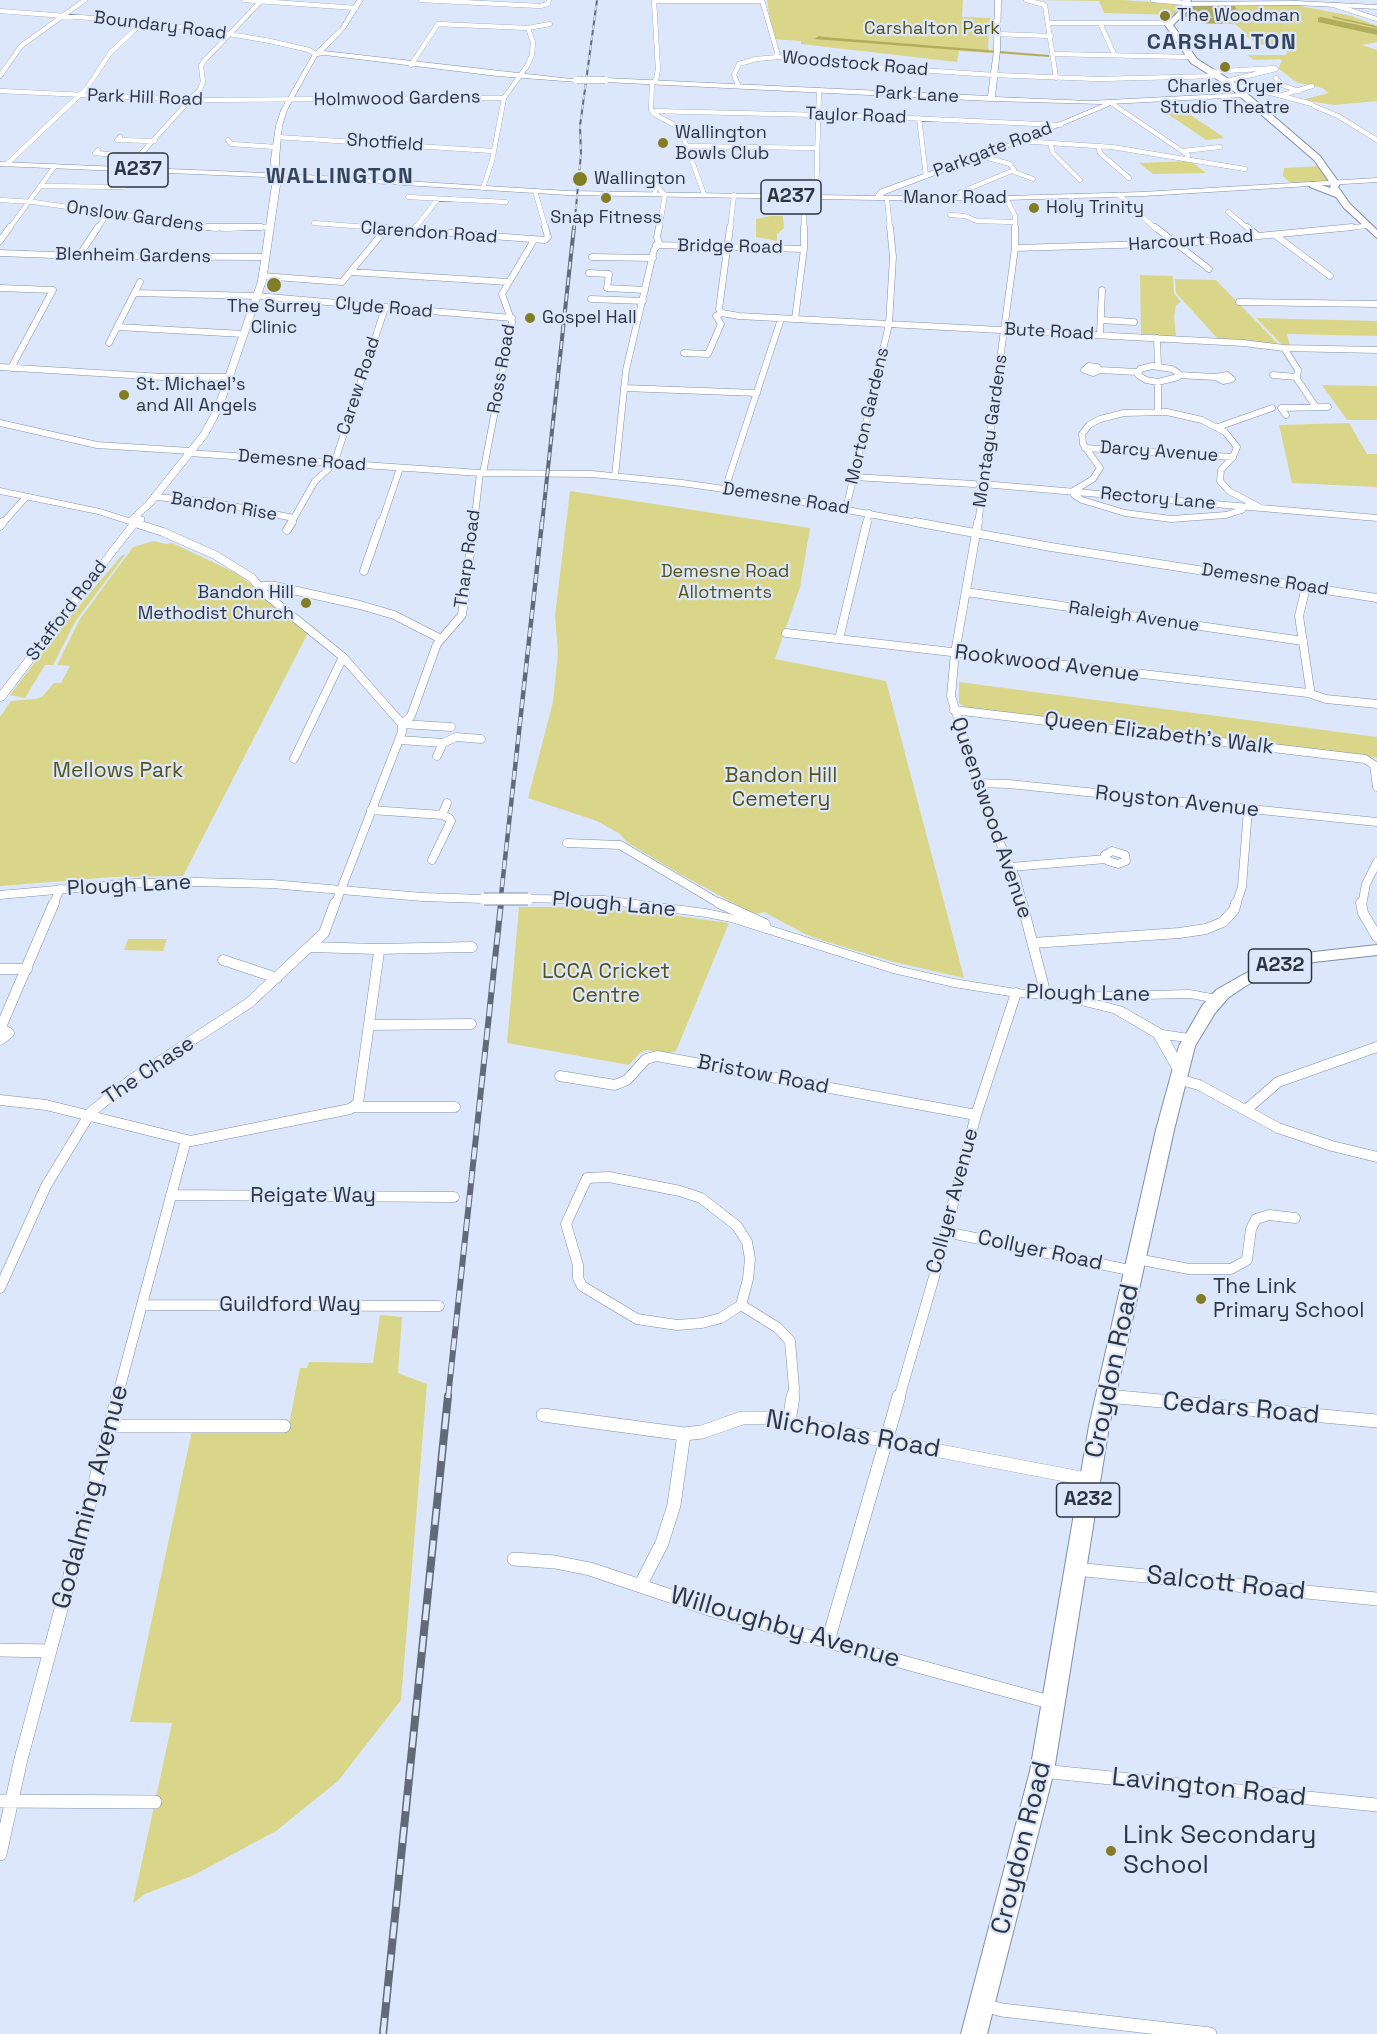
<!DOCTYPE html>
<style>
body{margin:0}
canvas{display:block;background:#dce7fb}
</style>
<canvas width="1377" height="2034"></canvas>
<script>
const ctx = document.querySelector('canvas').getContext('2d');
ctx.lineJoin = 'round';
function fillPath(path, color) { ctx.fillStyle = color; ctx.fill(path, 'evenodd'); }
const shape = rows => new Path2D(rows.map(r => 'M' + r).join(''));
function stroke(path, color, width, dash) { ctx.strokeStyle = color; ctx.lineWidth = width; ctx.lineCap = dash ? 'butt' : 'round'; ctx.setLineDash(dash || []); ctx.stroke(path); }
function label(font, color, halo, rows, align = 'center') {
  ctx.font = font + ' "Space Grotesk",sans-serif'; ctx.lineWidth = 4.5; ctx.setLineDash([]); ctx.textBaseline = 'middle'; ctx.strokeStyle = halo; ctx.fillStyle = color; for (const [text, x, y, turn = 0] of rows) {
    ctx.save(); ctx.translate(x, y); ctx.rotate((+turn || 0) * Math.PI / 180); ctx.textAlign = isNaN(turn) ? turn : align; if (halo) ctx.strokeText(text, 0, 0); ctx.fillText(text, 0, 0); ctx.restore();
  }
}
const green = shape([
 [767,0,963,0,962,17,990,18,988,47,990,53,959,51,957,62,801,44,801,41,773,39],
 [1037,0,1122,0,1183,4,1180,11,1175,15,1104,13,1099,1],
 [1234,5,1295,5,1352,16,1377,26,1377,42,1362,45,1377,50,1377,101,1334,105,1301,100,1329,93,1322,88,1296,82,1278,68,1282,61,1280,59,1254,60,1247,55,1286,55,1287,52,1273,44,1262,45,1245,36,1248,35,1235,24,1204,24,1200,19,1237,18,1241,16],
 [1185,111,1210,128,1225,138,1206,140,1165,112],
 [1191,161,1206,173,1153,174,1139,163],
 [1323,166,1334,181,1295,183,1289,182,1283,176,1284,168],
 [770,216,783,216,784,228,777,234,777,241,756,237,756,219],
 [1140,275,1173,276,1174,293,1181,302,1176,305,1174,317,1176,336,1141,334],
 [1175,279,1216,280,1279,345,1218,339,1176,293],
 [1256,318,1377,321,1377,336,1287,334,1290,346,1282,345],
 [1322,385,1377,386,1377,420,1347,420],
 [1349,423,1367,454,1377,454,1377,487,1292,483,1279,425],
 [570,491,810,528,800,587,775,659,886,681,964,978,894,962,824,941,805,934,764,912,757,914,748,911,680,874,628,843,620,834,597,821,528,798,553,702,558,653,555,616],
 [154,541,166,544,172,543,236,573,310,629,183,876,113,877,0,886,0,717,11,701,35,699,42,697,54,683,61,683,70,666,57,665,80,619,133,547],
 [122,555,125,555,75,622,53,665,45,665,25,698,10,695,67,620],
 [959,682,1377,737,1377,758,968,709,959,703],
 [519,907,586,907,664,914,729,923,676,1051,669,1053,647,1050,640,1053,629,1065,507,1043],
 [128,939,167,939,163,951,124,950],
 [380,1315,402,1317,398,1373,427,1384,401,1700,338,1781,276,1831,192,1876,145,1894,133,1903,172,1723,130,1722,193,1426,289,1425,300,1368,307,1368,309,1362,373,1363]
]);
const water = shape([
 [1190,5,1234,5,1241,16,1237,18,1181,17],
 [819,36,824,37,1049,55,1049,57,814,39]
]);
const stream = shape([
 [1333,17,1377,27]
]);
const river = shape([
 [1321,17,1377,29,1377,35,1318,22,1318,18,1321,17],
 [1207,18,1221,18,1226,21,1221,24,1204,23,1204,19,1207,18]
]);
const streetFar4 = shape([
 [244,0,356,8],
 [421,0,540,6,548,4,549,0],
 [654,0,658,69,656,80,652,83,651,109,654,114,680,128,704,194],
 [762,0,777,52,776,56],
 [1026,0,1045,5,1056,78],
 [1153,0,1186,3],
 [654,1,762,1],
 [1334,5,1377,19],
 [0,11,117,20,212,31,270,41,309,50,316,54],
 [1048,23,1170,23],
 [1100,23,1114,54],
 [528,28,550,24],
 [997,34,1051,36],
 [1053,54,1191,57],
 [411,65,438,24,528,28,533,42,532,55,527,66,504,98,492,161,483,188],
 [1209,72,1275,68],
 [0,76,21,46,85,0],
 [1276,78,1282,85,1299,91],
 [1227,81,1276,69],
 [738,85,734,75,739,64,756,59,789,56,844,65,994,75,1098,79,1217,76],
 [1235,87,1252,88,1312,104],
 [0,91,191,100,504,98],
 [1283,95,1312,86],
 [1111,103,1188,155,1187,159],
 [1314,106,1338,116,1377,140],
 [652,111,862,116,1061,125],
 [919,118,926,176],
 [120,137,117,140,155,141],
 [277,137,493,151],
 [228,140,231,144,276,147],
 [1020,141,1112,147,1245,169],
 [1050,143,1053,153,1080,180],
 [687,146,817,148],
 [1098,146,1100,153,1129,178],
 [98,150,95,153,139,157],
 [1183,151,1220,147],
 [7,164,87,88,110,53,143,22],
 [127,169,200,89,203,82,201,66,204,61,261,1],
 [1012,171,1033,179],
 [40,186,124,187,142,170],
 [535,191,546,229],
 [655,193,655,187,651,183,611,181,607,178,624,175,652,181,665,195,659,229],
 [1119,195,1156,229],
 [408,197,506,202],
 [804,197,804,229],
 [816,197,819,90],
 [962,198,961,192,1014,170,1010,164,981,156],
 [1006,198,1015,216,1015,229],
 [887,199,890,229],
 [0,200,34,202,217,229],
 [1228,212,1249,229],
 [950,215,965,216,977,221,1015,222],
 [314,223,393,229],
 [9,229,55,166],
 [97,229,108,213],
 [222,229,270,227],
 [414,229,438,199],
 [730,229,734,195],
 [1336,229,1366,226]
]);
const streetFar3 = shape([
 [207,227,261,227],
 [373,227,545,240,548,237,545,227],
 [1155,227,1209,269],
 [1247,227,1258,236],
 [412,232,416,227],
 [1275,235,1330,276],
 [0,241,10,227],
 [656,245,804,249],
 [1015,248,1186,243,1352,227],
 [0,253,79,256,265,257],
 [79,256,98,227],
 [592,257,653,258],
 [351,272,508,282],
 [589,273,609,274,607,288,645,290],
 [262,276,342,282,385,230],
 [0,288,53,290,11,368],
 [135,293,257,296,512,318],
 [591,299,643,301],
 [1239,302,1377,304],
 [722,313,739,316,1243,343,1284,348,1377,350],
 [722,313,719,309,730,227],
 [795,319,804,249,804,227],
 [1101,320,1134,322],
 [118,327,243,334],
 [1100,334,1102,290],
 [1157,338,1158,366],
 [109,343,140,282],
 [1284,348,1298,370,1297,379,1316,407],
 [684,353,708,354,721,324,716,316,722,313],
 [1089,366,1097,367,1100,370,1093,373,1084,370,1089,366],
 [1152,366,1172,369,1178,373,1178,377,1158,382,1146,380,1138,375,1140,369,1152,366],
 [0,367,163,377,229,377],
 [1100,370,1137,372],
 [1178,375,1216,377],
 [1227,375,1232,379,1223,381,1216,377,1227,375],
 [1273,375,1296,377],
 [1158,382,1158,412],
 [624,388,757,393],
 [1286,415,1281,408,1328,407],
 [0,423,97,445,190,451],
 [1218,427,1272,408],
 [1085,448,1233,457],
 [189,453,480,473,592,474,682,483,766,495,923,524],
 [483,473,512,322,502,294,534,240],
 [615,476,626,370,654,250,659,243,657,237,659,227],
 [854,477,974,484],
 [983,484,1377,518],
 [725,489,781,319],
 [154,497,206,501,294,518,315,481,334,464,385,308],
 [1244,507,1242,510,1226,515,1171,519,1125,513,1082,500,1074,495,1073,491,1093,479,1100,468,1083,444,1082,434,1089,425,1100,419,1124,413,1167,412,1202,420,1225,432,1237,447,1233,457,1221,470,1220,481,1229,491,1261,508],
 [846,509,889,324,893,257,890,227],
 [135,523,137,524],
 [2,524,26,497],
 [291,524,294,518],
 [381,524,400,468],
 [474,524,480,473],
 [866,524,869,513],
 [978,524,1015,248,1015,227]
]);
const streetFar2 = shape([
 [915,522,1051,547,1377,598],
 [978,522,955,653,951,696,987,813,1016,879,1023,905],
 [135,523,163,532,215,555,252,578,264,593,343,657,402,724,402,732,335,905],
 [0,526,3,522],
 [287,530,292,522],
 [364,571,381,522],
 [258,586,275,586,360,605,394,615,441,639],
 [1306,587,1299,616,1310,689,1308,693],
 [966,592,1303,641],
 [786,633,1308,693,1326,699,1377,704],
 [839,639,867,522],
 [954,710,1365,759,1374,765,1377,787],
 [402,724,411,716,437,644,462,615,474,522],
 [402,724,451,727],
 [400,740,443,743,437,756],
 [443,743,456,737,481,739],
 [294,759,343,657],
 [976,783,1009,784,1377,822],
 [371,810,442,815,449,818,451,821,432,860],
 [442,815,447,803],
 [567,843,620,845,722,905],
 [1112,851,1125,855,1126,861,1118,864,1108,861,1105,855,1112,851],
 [1011,867,1106,859],
 [53,905,60,889],
 [1236,905,1242,887,1248,809],
 [1362,905,1366,884,1377,862]
]);
const streetFar1 = shape([
 [719,903,765,924,766,928],
 [1022,903,1046,995],
 [1361,903,1363,913,1377,937],
 [1033,943,1179,933,1206,929,1223,922,1234,910,1236,903],
 [376,949,472,947],
 [223,960,277,978],
 [0,969,27,969],
 [369,1025,471,1024],
 [1,1027,54,903],
 [0,1028,9,1033,0,1040],
 [560,1076,615,1085,627,1080,646,1059,657,1056,976,1115],
 [1178,1079,1199,1085,1278,1128,1332,1146,1377,1157],
 [0,1100,46,1105,191,1141,350,1109,358,1103,379,952,376,949,311,947],
 [354,1107,455,1107],
 [1246,1110,1278,1082,1377,1047],
 [609,1177,680,1191,701,1198,737,1226,747,1242,750,1259,748,1279,741,1305,721,1318,702,1323,677,1325,637,1319,582,1286,578,1278,578,1265,566,1224,587,1178,609,1177],
 [171,1195,454,1197],
 [946,1232,1134,1271],
 [1137,1259,1189,1269,1231,1269,1247,1260,1251,1229,1256,1219,1269,1215,1295,1218],
 [0,1288,46,1186,91,1112,131,1080,249,1003,324,933,335,903],
 [142,1305,439,1306],
 [741,1305,778,1328,790,1341,794,1388,793,1398],
 [1105,1396,1123,1398],
 [117,1398,186,1140],
 [899,1398,934,1277,976,1115,1016,993]
]);
const street = shape([
 [1107,1396,1377,1421],
 [543,1415,684,1434,702,1432,742,1418,768,1418,1091,1480],
 [789,1422,793,1396],
 [110,1426,284,1426],
 [514,1559,555,1562,590,1569,712,1610,1053,1703],
 [1075,1569,1377,1599],
 [640,1586,662,1543,674,1505,684,1434],
 [828,1641,899,1396],
 [0,1650,50,1651],
 [1042,1771,1377,1805],
 [0,1801,155,1802],
 [0,1854,21,1759,118,1396],
 [984,2005,1002,2010,1210,2034]
]);
const secondary = shape([
 [357,0,363,0,345,29,324,51,580,80,577,82,497,76,325,55,317,56,287,110,282,126,279,159,280,185,266,281,222,409,207,437,152,506,140,516,144,517,144,521,138,525,112,558,4,700,0,701,0,691,129,524,98,514,0,494,0,488,100,509,129,518,146,502,200,434,214,409,258,281,272,185,271,159,276,126,281,110,313,54,341,27,357,0],
 [995,0,1001,0,1000,50,995,97,1089,101,1244,93,1247,95,1244,97,1110,104,1109,106,1022,142,885,194,878,200,874,198,879,190,1018,140,1103,104,991,101,605,82,602,80,605,78,988,96,994,50,995,0],
 [1296,1,1377,5,1377,9,1296,5,1186,6,1183,4,1186,2,1296,1],
 [197,878,272,880,422,893,484,895,490,899,484,903,422,901,272,888,197,886,134,887,0,899,0,891,134,879,197,878],
 [528,895,604,896,706,909,739,916,901,967,954,979,1016,989,1064,993,1190,990,1222,996,1224,999,1217,1003,1190,998,1096,1000,1123,1007,1163,1030,1195,1035,1197,1038,1190,1042,1170,1040,1187,1071,1180,1076,1175,1074,1154,1037,1113,1013,1081,1005,1080,1001,1016,997,954,987,893,973,731,922,706,917,604,904,524,902,522,899,524,896,528,895]
]);
const primary = shape([
 [0,162,289,174,568,191,878,196,1006,196,1143,192,1377,178,1377,182,1143,196,1006,200,878,200,568,195,289,178,0,166,0,162]
]);
const highway = shape([
 [1183,0,1191,0,1188,10,1173,25,1197,59,1235,83,1320,156,1340,184,1338,187,1350,204,1377,230,1377,238,1344,208,1336,197,1310,187,1310,183,1313,182,1330,188,1331,184,1314,160,1229,87,1191,63,1165,25,1181,9,1183,0],
 [1377,945,1377,955,1314,962,1267,974,1244,987,1228,998,1215,1013,1195,1046,1174,1130,1109,1426,1054,1771,987,2034,961,2034,1030,1771,1089,1426,1156,1130,1179,1046,1202,1006,1216,990,1255,968,1314,952,1377,945]
]);
const railFar4 = shape([
 [574,229,581,154,580,126,597,0]
]);
const railFar3 = shape([
 [542,524,574,227]
]);
const railFar2 = shape([
 [500,905,542,522]
]);
const railFar1 = shape([
 [448,1398,501,903]
]);
const rail = shape([
 [383,2034,448,1396]
]);
const secondaryBridgeFar1 = shape([
 [577,80,605,80]
]);
const secondaryBridge = shape([
 [484,899,528,899]
]);
const markers = [
 [1165,16,6,"#827c22"],
 [1225,67,6,"#827c22"],
 [663,143,6,"#827c22"],
 [580,179,8,"#827c22"],
 [606,198,6,"#827c22"],
 [1034,208,6,"#827c22"],
 [274,285,8,"#827c22"],
 [530,318,6,"#827c22"],
 [124,395,6,"#827c22"],
 [306,603,6,"#827c22"],
 [1201,1299,6,"#827c22"],
 [1111,1851,6,"#827c22"]
];
const farPoinames = [
 ["The Woodman",1177,16],
 ["Charles Cryer",1225,87,"center"],
 ["Studio Theatre",1225,108,"center"],
 ["Wallington",675,133],
 ["Bowls Club",675,154],
 ["Wallington",594,179],
 ["Holy Trinity",1046,208],
 ["Snap Fitness",606,218,"center"],
 ["The Surrey",274,307,"center"],
 ["Clinic",274,328,"center"],
 ["Gospel Hall",542,318],
 ["St. Michael's",136,385],
 ["and All Angels",136,406],
 ["Bandon Hill",294,593,"right"],
 ["Methodist Church",294,614,"right"]
];
const farStreetnames = [
 ["Boundary Road",160,26,7],
 ["Woodstock Road",855,64,5],
 ["Park Lane",917,95,3],
 ["Park Hill Road",145,98,2],
 ["Holmwood Gardens",397,99,-1],
 ["Taylor Road",856,116,2],
 ["Shotfield",385,143,4],
 ["Parkgate Road",993,150,-21],
 ["Manor Road",955,198],
 ["Onslow Gardens",135,217,8],
 ["Clarendon Road",429,233,4],
 ["Harcourt Road",1191,241,-4],
 ["Bridge Road",730,247,1],
 ["Blenheim Gardens",133,256,1],
 ["Clyde Road",384,308,5],
 ["Bute Road",1049,332,3],
 ["Ross Road",502,369,-80],
 ["Carew Road",359,386,-72],
 ["Morton Gardens",868,416,-77],
 ["Montagu Gardens",991,431,-82],
 ["Darcy Avenue",1159,452,4],
 ["Demesne Road",302,461,4],
 ["Demesne Road",786,499,9],
 ["Rectory Lane",1158,499,5],
 ["Bandon Rise",224,507,9],
 ["Tharp Road",468,559,-82],
 ["Demesne Road",1265,580,9],
 ["Stafford Road",67,611,-53],
 ["Raleigh Avenue",1134,617,8]
];
const farParknames = [
 ["Carshalton Park",932,29],
 ["Demesne Road",725,572],
 ["Allotments",725,593]
];
const shields = [
 [138,170,60],
 [791,197,60],
 [1280,966,63],
 [1088,1500,63]
];
const shieldNames = [
 ["A237",138,170],
 ["A237",791,197],
 ["A232",1280,966],
 ["A232",1088,1500]
];
const streetNames = [
 ["Rookwood Avenue",1047,664,7],
 ["Queen Elizabeth's Walk",1159,734,7],
 ["Royston Avenue",1177,802,6],
 ["Queenswood Avenue",991,818,71],
 ["Plough Lane",129,886,-3],
 ["Plough Lane",614,905,5],
 ["Plough Lane",1088,994,1],
 ["The Chase",149,1071,-34],
 ["Bristow Road",763,1075,11],
 ["Reigate Way",313,1196],
 ["Collyer Avenue",953,1201,-75],
 ["Collyer Road",1040,1251,12],
 ["Guildford Way",290,1305]
];
const parkNames = [
 ["Mellows Park",118,771],
 ["Bandon Hill",781,776],
 ["Cemetery",781,800],
 ["LCCA Cricket",606,972],
 ["Centre",606,996]
];
const poiNames = [
 ["The Link",1213,1287],
 ["Primary School",1213,1311]
];
const farDistrictnames = [
 ["CARSHALTON",1222,43],
 ["WALLINGTON",340,177]
];
const nearStreetnames = [
 ["Croydon Road",1113,1371,-78],
 ["Cedars Road",1241,1409,5],
 ["Nicholas Road",853,1435,10],
 ["Godalming Avenue",91,1497,-75],
 ["Salcott Road",1226,1584,6],
 ["Willoughby Avenue",785,1628,16],
 ["Lavington Road",1209,1788,6],
 ["Croydon Road",1022,1848,-76]
];
const nearPoinames = [
 ["Link Secondary",1123,1836],
 ["School",1123,1866]
];
fillPath(green, '#dad689');
fillPath(water, '#b2ad5d');
stroke(stream, '#b2ad5d', 1.5);
fillPath(river, '#b2ad5d');
stroke(streetFar4, '#7e8fad', 5);
stroke(streetFar3, '#7e8fad', 7);
stroke(streetFar2, '#7e8fad', 9);
stroke(streetFar1, '#7e8fad', 11);
stroke(street, '#7e8fad', 14);
stroke(secondary, '#7e8fad', 1);
stroke(primary, '#7e8fad', 1);
stroke(highway, '#7e8fad', 2);
stroke(streetFar4, '#fff', 4.5);
stroke(streetFar3, '#fff', 6);
stroke(streetFar2, '#fff', 8);
stroke(streetFar1, '#fff', 10);
stroke(street, '#fff', 13);
fillPath(secondary, '#fff');
fillPath(primary, '#fff');
fillPath(highway, '#fff');
stroke(railFar4, '#626a79', 2);
stroke(railFar3, '#626a79', 4);
stroke(railFar2, '#626a79', 4.5);
stroke(railFar1, '#626a79', 6);
stroke(rail, '#626a79', 8);
stroke(railFar4, '#dce7fb', 1.5, [5]);
stroke(railFar3, '#dce7fb', 2, [8]);
stroke(railFar2, '#dce7fb', 3, [9]);
stroke(railFar1, '#dce7fb', 4, [12]);
stroke(rail, '#dce7fb', 5, [16]);
stroke(secondaryBridgeFar1, '#7e8fad', 8, []);
stroke(secondaryBridge, '#7e8fad', 13, []);
stroke(secondaryBridgeFar1, '#fff', 7);
stroke(secondaryBridge, '#fff', 11);
for (const [x, y, r, color] of markers) { const dot = new Path2D(); dot.arc(x, y, r, 0, 2 * Math.PI); ctx.fillStyle = color; ctx.fill(dot); stroke(dot, '#dce7fb', 2); }
label('18px', '#2e3542', '#dce7fb', farPoinames, 'left');
label('18px', '#2e3542', '#dce7fb', farStreetnames);
label('18px', '#565216', '#dce7fb', farParknames);
for (const [x, y, w] of shields) { const box = new Path2D(); box.roundRect(x - w / 2, y - 17, w, 34, 4.5); ctx.fillStyle = '#dce7fb'; ctx.fill(box); stroke(box, '#2e3542', 1.5); }
label('bold 20px', '#2e3542', null, shieldNames);
label('21px', '#2e3542', '#dce7fb', streetNames);
label('21px', '#565216', '#dce7fb', parkNames);
label('21px', '#2e3542', '#dce7fb', poiNames, 'left');
ctx.letterSpacing = '1.5px';
label('bold 22px', '#35445e', '#dce7fb', farDistrictnames);
ctx.letterSpacing = '0px';
label('26px', '#2e3542', '#dce7fb', nearStreetnames);
label('26px', '#2e3542', '#dce7fb', nearPoinames, 'left');
</script>
